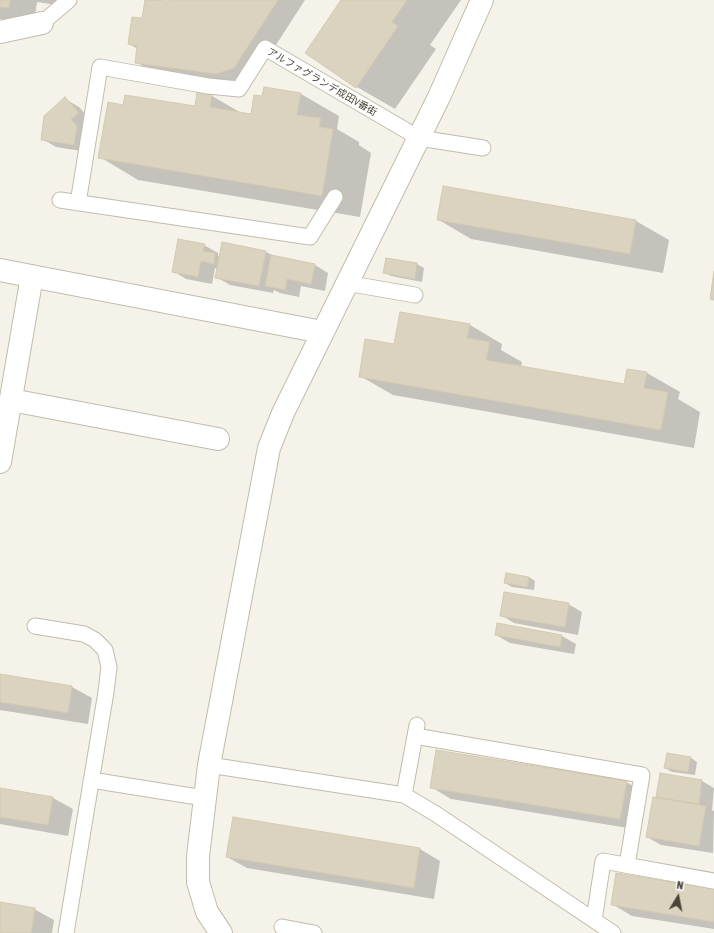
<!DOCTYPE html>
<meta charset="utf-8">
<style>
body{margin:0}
#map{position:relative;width:714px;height:933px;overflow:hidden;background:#f5f3e9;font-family:"Asap Condensed",sans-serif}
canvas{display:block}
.north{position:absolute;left:658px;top:877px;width:40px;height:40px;-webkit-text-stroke:3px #fff;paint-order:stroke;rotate:10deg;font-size:11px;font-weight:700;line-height:16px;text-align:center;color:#494437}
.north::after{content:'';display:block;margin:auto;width:14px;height:18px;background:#494437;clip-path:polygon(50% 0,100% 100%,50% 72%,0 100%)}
</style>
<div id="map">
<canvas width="714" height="933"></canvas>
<div class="north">N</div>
</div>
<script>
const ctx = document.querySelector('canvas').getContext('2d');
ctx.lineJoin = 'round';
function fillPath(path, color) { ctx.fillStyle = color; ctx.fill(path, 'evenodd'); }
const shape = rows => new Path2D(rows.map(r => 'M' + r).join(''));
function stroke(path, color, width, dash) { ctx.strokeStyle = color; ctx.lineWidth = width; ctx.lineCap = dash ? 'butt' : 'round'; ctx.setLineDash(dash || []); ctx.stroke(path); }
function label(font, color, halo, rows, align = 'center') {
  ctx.font = font + ' "Asap Condensed","Noto Sans JP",sans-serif'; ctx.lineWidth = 3; ctx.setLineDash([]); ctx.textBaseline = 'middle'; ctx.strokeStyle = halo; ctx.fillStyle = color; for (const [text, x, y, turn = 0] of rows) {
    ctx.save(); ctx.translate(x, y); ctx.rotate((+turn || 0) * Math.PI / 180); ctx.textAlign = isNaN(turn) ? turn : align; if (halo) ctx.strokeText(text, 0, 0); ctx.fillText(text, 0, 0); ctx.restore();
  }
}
const shadow = shape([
 [0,0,70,0,69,7,37,2,34,22,0,19],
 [146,0,170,2,171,0,305,0,254,79,236,85,156,74,136,62,138,49,129,44,143,20],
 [342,0,461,0,430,45,436,49,395,109,357,87],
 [301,94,339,116,337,129,359,142,359,145,371,153,360,217,138,180,100,157,124,106,196,108,212,96,243,114,252,115,263,97],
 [65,99,79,107,92,121,87,152,56,147,42,139],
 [444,187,636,221,669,240,663,273,471,239,439,220],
 [204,245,218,253,218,256,220,257,266,252,276,257,315,265,328,273,325,291,301,286,299,297,280,293,274,290,273,293,230,285,216,277,218,269,215,268,212,284,186,279,173,271],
 [387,259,417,264,424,268,422,282,391,276,384,272],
 [470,325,502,344,501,350,522,362,521,367,625,386,628,370,647,373,680,392,678,399,700,412,694,448,393,395,360,376,395,345],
 [529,577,535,581,534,590,512,587,505,583],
 [568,604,582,612,578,635,514,623,501,615],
 [496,635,562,636,576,644,574,654,510,643],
 [0,675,72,687,92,698,88,724,0,710],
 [691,758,697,762,695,775,672,772,665,768],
 [661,774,702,781,714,788,712,810,714,811,713,853,661,845,647,837],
 [626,782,646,793,640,830,451,799,431,787],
 [0,789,53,798,73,809,68,836,0,824],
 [234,818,420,849,440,861,434,899,247,868,227,857],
 [714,890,714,929,632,916,612,904],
 [0,903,34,909,54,920,52,933,0,933]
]);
const building = shape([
 [0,0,10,0,9,8,0,7,0,0],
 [145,0,169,1,170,0,278,0,234,68,216,74,135,63,137,46,128,44,132,17,142,18,145,0],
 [341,0,407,0,392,22,398,26,356,88,305,53,341,0],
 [264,87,301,93,297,115,321,118,319,127,333,129,322,196,98,158,108,102,123,105,125,95,195,106,197,92,212,95,210,107,251,114,254,95,262,96,264,87],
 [65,97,79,113,71,119,77,126,74,145,41,140,44,116,65,97],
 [443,186,636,220,630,254,437,220,443,186],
 [178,239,205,244,203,251,215,253,214,264,201,261,198,277,172,272,178,239],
 [222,242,266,251,259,286,215,278,222,242],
 [271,255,315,264,311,284,287,279,285,290,265,286,271,255],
 [386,258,417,263,415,279,383,273,386,258],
 [714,271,714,300,710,299,714,271],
 [400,312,470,324,467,338,490,342,486,360,624,384,627,369,647,372,644,388,668,392,661,430,359,377,365,339,394,344,400,312],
 [506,573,529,577,527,587,504,583,506,573],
 [504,592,569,603,565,627,500,616,504,592],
 [497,623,562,635,560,647,495,635,497,623],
 [0,674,72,686,68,713,0,702,0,674],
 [436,750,627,781,620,819,430,788,436,750],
 [667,753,691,757,688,772,664,768,667,753],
 [660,773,702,780,699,804,656,797,660,773],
 [0,788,53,797,48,825,0,817,0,788],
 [653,797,706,806,699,846,646,837,653,797],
 [233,817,420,848,414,888,226,857,233,817],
 [616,873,714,889,714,922,611,905,616,873],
 [0,902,35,908,31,933,0,933,0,902]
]);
const service = shape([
 [42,23,69,0],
 [60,200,310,237,335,197],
 [78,203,100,67,208,86,239,89,265,48,419,138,483,148],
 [346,283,415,295],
 [35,626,84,634,95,640,105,650,109,667,106,692,66,933],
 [415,736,642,775,627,865],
 [209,765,404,795,436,814,613,933],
 [91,780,204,798],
 [404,795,417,725],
 [594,920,603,861,714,881],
 [282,927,314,933]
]);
const minor = shape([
 [0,32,42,23],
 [0,270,322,332],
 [11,400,218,439],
 [0,462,32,276]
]);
const tertiary = shape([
 [221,933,207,912,198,882,198,856,209,765,269,448,283,413,439,97,482,0]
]);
const streetNames = [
 ["アルファグランデ成田V番街",322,82,30]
];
fillPath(shadow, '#0003');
fillPath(building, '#dad3c0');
stroke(building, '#d3c9b0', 1);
stroke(service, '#c1bcab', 17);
stroke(minor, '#c1bcab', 24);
stroke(tertiary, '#c1bcab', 24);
stroke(service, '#fff', 15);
stroke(minor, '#fff', 22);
stroke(tertiary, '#fff', 22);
label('10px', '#494437', '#fff', streetNames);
</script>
